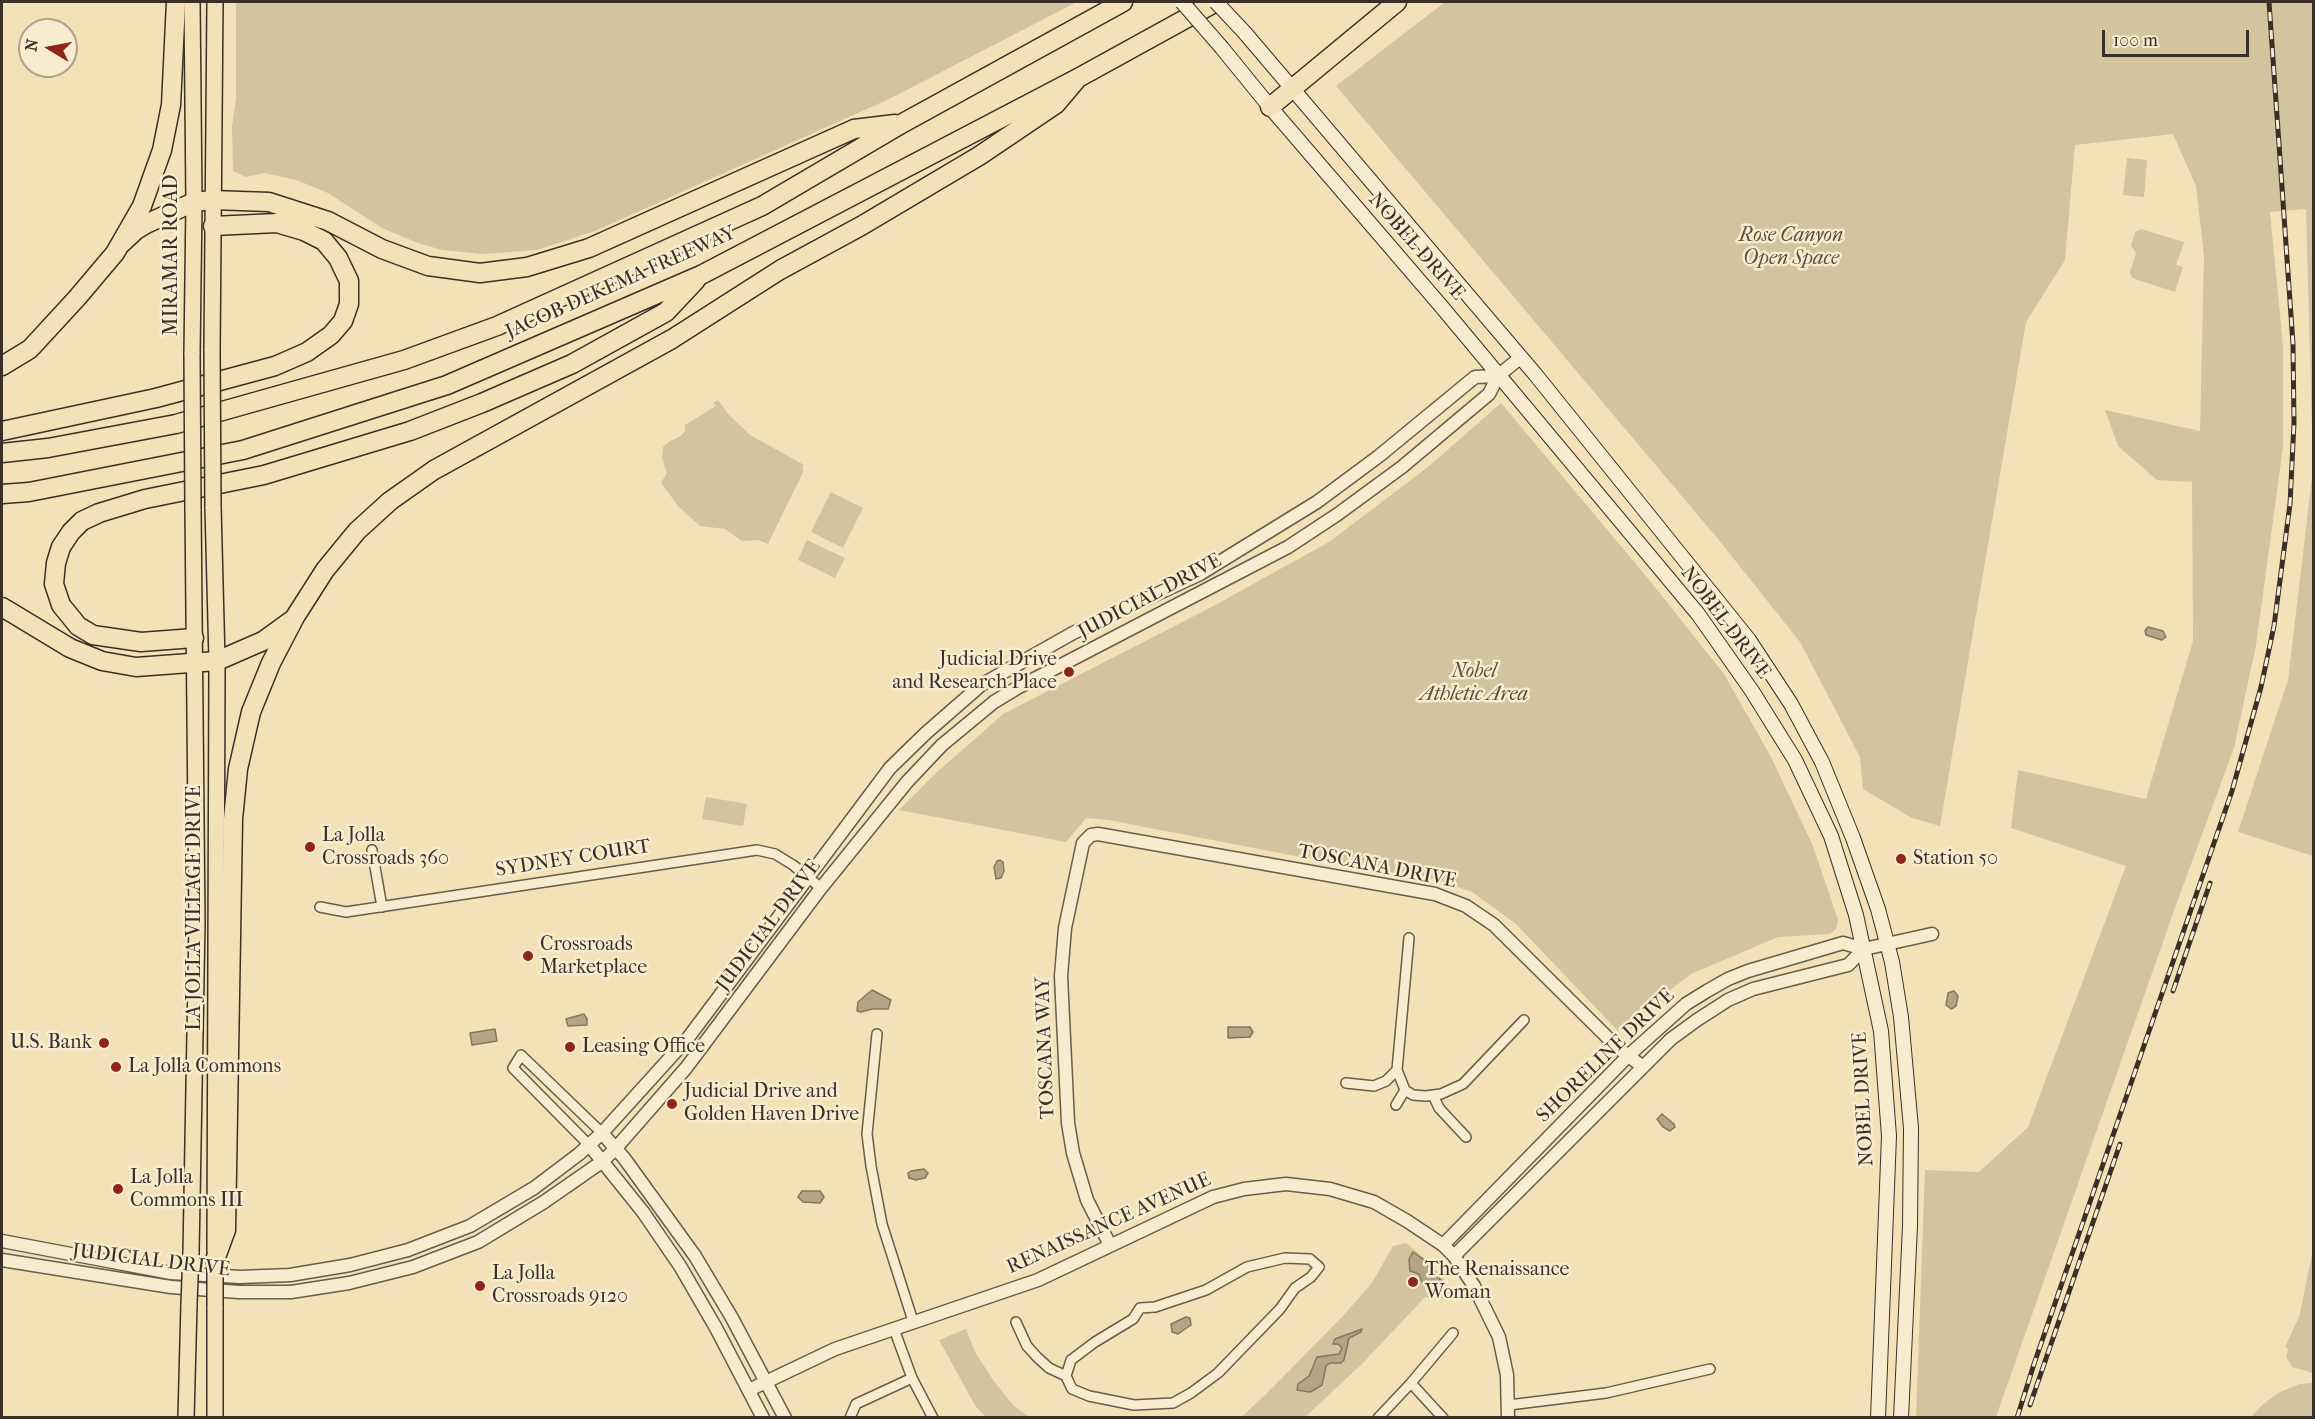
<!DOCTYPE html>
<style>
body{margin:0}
#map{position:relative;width:2315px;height:1419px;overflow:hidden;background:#f4e1b7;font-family:"IM FELL French Canon",serif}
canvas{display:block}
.frame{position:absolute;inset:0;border:3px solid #3a3028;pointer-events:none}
.north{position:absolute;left:18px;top:18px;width:60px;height:60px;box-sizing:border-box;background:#f8ecd0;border:2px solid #aca18d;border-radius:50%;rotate:280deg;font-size:16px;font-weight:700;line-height:24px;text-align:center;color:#3a3028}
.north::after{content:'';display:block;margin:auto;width:21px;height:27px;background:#8f2418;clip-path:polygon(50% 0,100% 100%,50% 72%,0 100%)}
.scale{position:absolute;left:2102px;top:30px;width:147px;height:27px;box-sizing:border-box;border:3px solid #3a3028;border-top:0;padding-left:8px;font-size:18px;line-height:21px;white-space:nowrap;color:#3a3028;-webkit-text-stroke:4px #f8ecd0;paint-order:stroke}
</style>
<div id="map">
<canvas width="2315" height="1419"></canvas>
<div class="frame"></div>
<div class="north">N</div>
<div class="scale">100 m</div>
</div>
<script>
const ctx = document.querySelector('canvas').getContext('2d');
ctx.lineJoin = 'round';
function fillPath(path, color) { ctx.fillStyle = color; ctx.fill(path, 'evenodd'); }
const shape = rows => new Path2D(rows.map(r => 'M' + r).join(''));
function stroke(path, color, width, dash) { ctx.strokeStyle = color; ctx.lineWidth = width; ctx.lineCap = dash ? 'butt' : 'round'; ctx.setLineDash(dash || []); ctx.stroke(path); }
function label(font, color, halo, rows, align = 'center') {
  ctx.font = font + ' "IM FELL French Canon",serif'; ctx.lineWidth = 5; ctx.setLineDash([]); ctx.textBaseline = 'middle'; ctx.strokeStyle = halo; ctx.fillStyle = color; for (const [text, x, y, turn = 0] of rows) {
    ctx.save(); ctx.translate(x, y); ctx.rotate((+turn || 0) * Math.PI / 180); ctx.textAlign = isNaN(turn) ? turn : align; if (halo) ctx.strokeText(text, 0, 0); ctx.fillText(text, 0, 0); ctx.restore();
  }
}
const green = shape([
 [236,2,1077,2,889,99,595,231,537,250,484,254,442,250,418,243,382,228,328,193,299,181,265,173,246,177,233,171,232,127,236,98],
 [1445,2,2313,2,2313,856,2238,832,2288,680,2313,469,2306,209,2270,212,2283,346,2283,447,2256,645,2234,748,2176,905,1996,1417,1916,1417,1925,1170,1979,1172,2028,1127,2126,866,2011,828,2018,770,2146,799,2193,641,2192,482,2157,480,2118,446,2105,410,2200,431,2204,256,2196,186,2173,134,2075,145,2065,260,2026,322,1940,826,1912,818,1863,789,1860,757,1800,642,1718,539,1336,86],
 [2127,158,2147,160,2144,197,2123,195],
 [2141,229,2184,242,2176,265,2183,267,2175,292,2132,278,2130,272,2136,253,2131,246,2135,232],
 [718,400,728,414,750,435,804,465,802,469,804,470,768,544,758,540,742,541,725,529,700,526,679,507,661,483,667,473,662,458,663,447,670,441,681,436,685,431,685,425,716,406,713,403],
 [1501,403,1651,582,1724,674,1771,757,1813,846,1838,920,1836,929,1830,934,1778,937,1691,974,1651,1005,1631,1029,1619,1032,1516,924,1472,892,1438,880,1332,863,1108,820,1086,818,1066,842,899,810,935,774,1003,714,1208,609,1329,542,1428,467],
 [831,492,863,508,843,548,811,532],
 [807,540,845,558,835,578,798,560],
 [706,797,747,804,743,826,702,819],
 [1406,1243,1428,1261,1429,1265,1432,1266,1445,1281,1455,1299,1425,1297,1361,1365,1305,1417,1240,1418,1264,1396,1343,1316,1372,1283,1393,1246],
 [2313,1250,2313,1373,2292,1367,2286,1357,2288,1348,2285,1347,2299,1317],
 [966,1329,975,1352,993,1380,1013,1405,1029,1417,986,1417,976,1407,939,1340],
 [2313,1383,2313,1417,2251,1417,2262,1405,2280,1392,2300,1384]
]);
const water = shape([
 [2148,627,2163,631,2166,637,2162,640,2146,635,2145,631,2148,627],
 [1000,860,1003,862,1004,871,1001,878,996,879,994,867,997,861,1000,860],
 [872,990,891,1000,888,1009,872,1009,861,1012,857,1011,858,1002,872,990],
 [1954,991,1958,996,1956,1006,1951,1009,1946,1005,1948,993,1954,991],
 [584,1014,587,1019,587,1025,568,1026,566,1019,584,1014],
 [1228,1027,1250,1027,1253,1032,1250,1037,1228,1038,1228,1027],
 [495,1029,497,1041,472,1045,470,1033,495,1029],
 [1662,1114,1674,1124,1675,1127,1670,1131,1663,1127,1657,1119,1662,1114],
 [924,1169,928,1173,925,1178,916,1180,909,1178,908,1173,911,1171,924,1169],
 [802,1191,820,1191,824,1197,820,1203,803,1202,798,1197,802,1191],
 [1413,1252,1427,1262,1428,1266,1432,1268,1442,1282,1430,1285,1423,1284,1419,1274,1410,1271,1409,1259,1413,1252],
 [1186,1317,1190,1318,1191,1325,1178,1334,1172,1332,1171,1324,1186,1317],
 [1362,1329,1361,1332,1349,1338,1344,1360,1341,1363,1330,1363,1326,1366,1322,1385,1310,1392,1297,1390,1298,1384,1309,1376,1317,1357,1339,1354,1342,1348,1338,1344,1333,1344,1335,1339,1362,1329]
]);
const minor = shape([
 [372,850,382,907],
 [320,907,346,912,757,850,775,854,793,865,821,888],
 [1409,938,1397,1070,1405,1090,1413,1095,1426,1096,1441,1094,1463,1084,1524,1020],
 [877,1034,867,1134,871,1166,882,1224,913,1321],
 [1346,1083,1374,1086,1386,1081,1397,1070],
 [1433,1095,1439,1108,1466,1137],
 [1396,1105,1405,1090],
 [590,1146,513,1068,521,1055,602,1133],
 [1285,1258,1310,1259,1319,1267,1311,1277,1295,1288,1280,1309,1218,1373,1191,1393,1173,1403,1134,1405,1089,1396,1072,1389,1066,1376,1071,1360,1095,1342,1133,1319,1140,1308,1155,1307,1206,1290,1247,1267,1285,1258],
 [1016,1322,1027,1346,1037,1357,1049,1368,1066,1376],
 [894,1329,912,1378,933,1418],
 [1411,1383,1443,1418],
 [1509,1405,1606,1393,1710,1369],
 [850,1418,856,1404,912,1378],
 [1378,1418,1411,1383,1453,1333]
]);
const tertiary = shape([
 [602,1133,624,1158,695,1256,732,1318,785,1418],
 [590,1146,643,1212,680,1266,716,1328,763,1418],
 [2,1241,171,1273,240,1277,290,1275,350,1265,408,1250,470,1226,534,1188,579,1154,602,1133,688,1038,890,768,926,733,981,685,1073,633,1200,574,1317,502,1379,456,1475,377,1498,376],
 [1110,1245,1087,1200,1073,1153,1068,1123,1061,976,1065,928,1083,843,1091,835,1098,834,1435,894,1466,906,1494,925,1617,1047,1643,1067],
 [1443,1245,1629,1055,1686,1004,1707,991,1728,979,1748,971,1843,943,1864,949,1932,934],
 [1454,1256,1671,1039,1697,1020,1728,1000,1753,989,1848,965,1864,949],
 [2,1260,171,1287,239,1292,291,1292,349,1283,413,1267,478,1242,544,1202,603,1161,616,1148,686,1068,821,888,907,782,942,745,994,702,1017,688,1288,547,1338,514,1402,467,1489,394,1498,376,1521,357],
 [749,1390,835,1349,1038,1280,1213,1197,1244,1189,1286,1184,1330,1189,1374,1202,1407,1221,1443,1245,1454,1256,1474,1286,1499,1337,1507,1375,1508,1418]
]);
const secondary = shape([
 [1245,33,1535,374,1749,640,1791,704,1822,762,1853,838,1878,909,1892,962,1901,1017,1911,1128,1910,1226,1901,1418],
 [1222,48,1270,107,1441,306,1698,614,1752,691,1795,760,1831,836,1856,915,1881,1031,1889,1136,1878,1418]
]);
const primary = shape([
 [192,2,194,202,192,354],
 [212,350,215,2],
 [213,507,217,661,215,1251],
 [191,1253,197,922,193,509],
 [186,1418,189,1304],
 [215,1418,215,1307]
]);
const motorway = shape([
 [1270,107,1397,2],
 [121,244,136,230,146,224,194,202,212,200,269,202,328,221,382,249,428,266,480,273,527,267,589,248,854,129,895,124],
 [2,366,30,349,77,298,115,253,142,206,162,150,171,105,176,2],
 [2,431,156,398,275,366,307,352,331,335,343,321,349,304,349,281,338,258,324,241,304,231,277,223,213,226],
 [2,453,48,448,176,424,404,360,497,326,762,206,903,123,1123,2],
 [2,494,29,492,243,450,447,385,701,275,1078,78,1216,2],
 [2,607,70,648,102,661,136,667,217,661,263,641,292,620],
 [194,638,141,642,93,635,78,626,61,605,54,584,56,563,61,547,71,532,82,521,99,513,145,499,264,475,410,431,482,403,572,364,666,312,696,280],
 [215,1260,226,1230,233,819,238,769,251,712,271,663,295,617,325,570,357,531,390,501,434,470,672,339,780,270,861,226,979,156,1056,104,1078,78]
]);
const rail = shape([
 [2173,991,2210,883],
 [2030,1405,2120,1144],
 [2017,1418,2034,1364,2232,791,2261,687,2274,626,2290,504,2294,423,2293,344,2269,2]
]);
const secondaryBridge = shape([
 [1182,2,1222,48],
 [1216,2,1245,33]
]);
const primaryBridge = shape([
 [212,350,213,507],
 [192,354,193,509],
 [189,1304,191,1253],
 [215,1307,215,1260]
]);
const markers = [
 [1069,672,6,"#8f2418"],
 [310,847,6,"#8f2418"],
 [1901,859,6,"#8f2418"],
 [528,956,6,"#8f2418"],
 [104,1043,6,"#8f2418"],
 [570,1047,6,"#8f2418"],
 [116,1067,6,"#8f2418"],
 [672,1104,6,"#8f2418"],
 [118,1189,6,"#8f2418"],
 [1413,1282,6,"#8f2418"],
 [480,1286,6,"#8f2418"]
];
const parkNames = [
 ["Rose Canyon",1791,236],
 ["Open Space",1791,259],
 ["Nobel",1474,672],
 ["Athletic Area",1474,695]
];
const streetNames = [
 ["NOBEL DRIVE",1416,247,49],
 ["MIRAMAR ROAD",172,255,-90],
 ["JACOB DEKEMA FREEWAY",621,283,-24],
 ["JUDICIAL DRIVE",1150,597,-28],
 ["NOBEL DRIVE",1725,623,53],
 ["SYDNEY COURT",573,859,-9],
 ["TOSCANA DRIVE",1377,867,11],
 ["LA JOLLA VILLAGE DRIVE",195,908,-90],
 ["JUDICIAL DRIVE",769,926,-53],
 ["TOSCANA WAY",1046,1048,-92],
 ["SHORELINE DRIVE",1606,1056,-44],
 ["NOBEL DRIVE",1864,1099,-93],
 ["RENAISSANCE AVENUE",1109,1224,-24],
 ["JUDICIAL DRIVE",151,1261,7]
];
const poiNames = [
 ["Judicial Drive",1057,660,"right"],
 ["and Research Place",1057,683,"right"],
 ["La Jolla",322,836],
 ["Crossroads 360",322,859],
 ["Station 50",1913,859],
 ["Crossroads",540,945],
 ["Marketplace",540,968],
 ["U.S. Bank",92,1043,"right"],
 ["Leasing Office",582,1047],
 ["La Jolla Commons",128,1067],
 ["Judicial Drive and",684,1092],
 ["Golden Haven Drive",684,1115],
 ["La Jolla",130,1178],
 ["Commons III",130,1201],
 ["The Renaissance",1425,1270],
 ["Woman",1425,1293],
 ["La Jolla",492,1274],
 ["Crossroads 9120",492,1297]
];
fillPath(green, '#d4c39f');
fillPath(water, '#b5a586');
stroke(water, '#847660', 1.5);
stroke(minor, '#685c4c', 12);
stroke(tertiary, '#685c4c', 15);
stroke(secondary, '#3a3028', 16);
stroke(primary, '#3a3028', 18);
stroke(motorway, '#3a3028', 21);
stroke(minor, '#f8ecd0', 9);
stroke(tertiary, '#f8ecd0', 12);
stroke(secondary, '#f8ecd0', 14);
stroke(primary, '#f4e1b7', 15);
stroke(motorway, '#f4e1b7', 18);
stroke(rail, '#3a3028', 5);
stroke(rail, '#f8ecd0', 3, [9]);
stroke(secondaryBridge, '#3a3028', 16, []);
stroke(primaryBridge, '#3a3028', 18, []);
stroke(secondaryBridge, '#f8ecd0', 14);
stroke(primaryBridge, '#f4e1b7', 15);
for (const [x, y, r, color] of markers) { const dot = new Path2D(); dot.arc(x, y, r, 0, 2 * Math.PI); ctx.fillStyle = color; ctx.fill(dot); stroke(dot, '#f8ecd0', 2); }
label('italic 20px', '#594d40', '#f8ecd0', parkNames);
label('20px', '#3a3028', '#f8ecd0', streetNames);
label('20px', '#3a3028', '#f8ecd0', poiNames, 'left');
</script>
